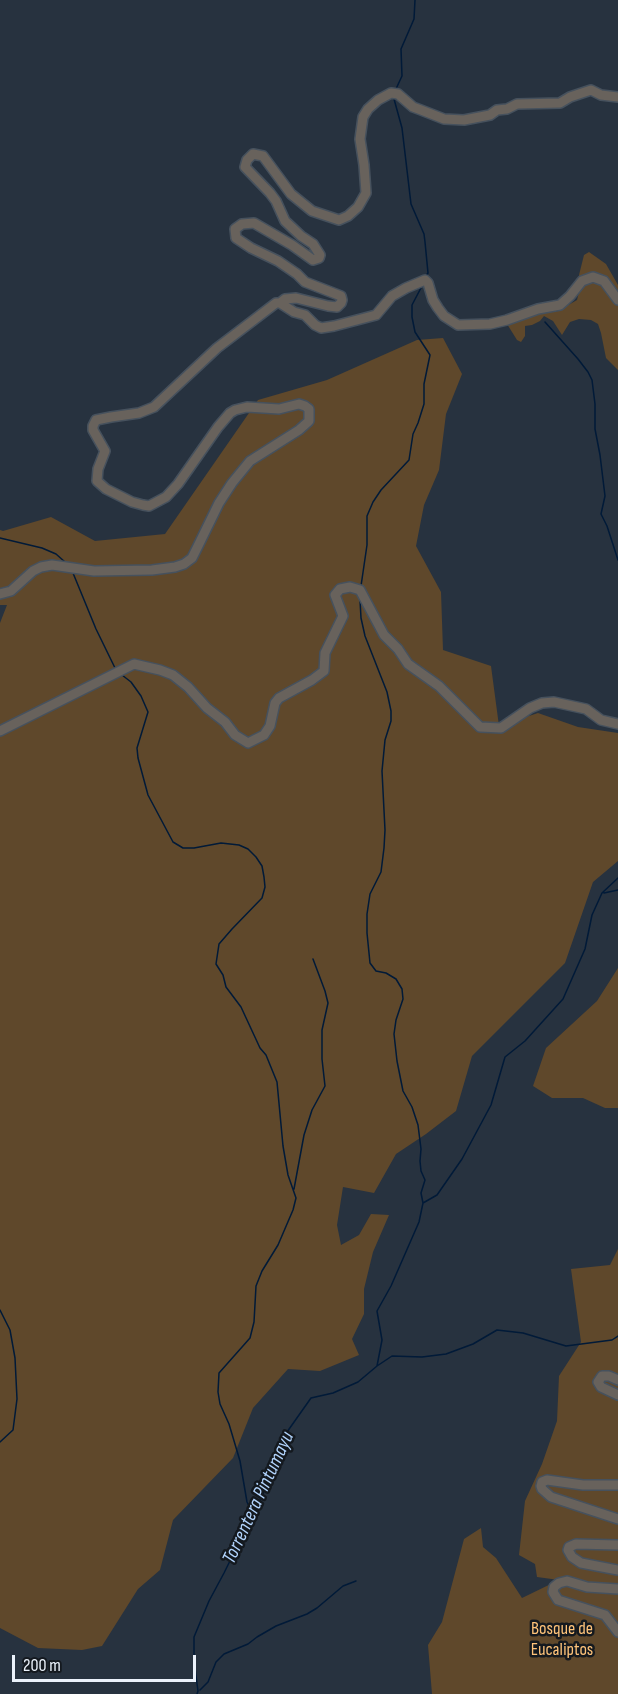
<!DOCTYPE html>
<style>
body{margin:0}
#map{position:relative;width:618px;height:1694px;overflow:hidden;background:#27323f;font-family:"Sofia Sans Condensed",sans-serif}
canvas{display:block}
.scale{position:absolute;left:12px;top:1655px;width:184px;height:27px;box-sizing:border-box;border:3px solid #ebf2fb;border-top:0;padding-left:8px;font-size:18px;line-height:21px;white-space:nowrap;color:#ebf2fb;-webkit-text-stroke:4px #14191f;paint-order:stroke}
</style>
<div id="map">
<canvas width="618" height="1694"></canvas>
<div class="scale">200 m</div>
</div>
<script>
const ctx = document.querySelector('canvas').getContext('2d');
ctx.lineJoin = 'round';
function fillPath(path, color) { ctx.fillStyle = color; ctx.fill(path, 'evenodd'); }
const shape = rows => new Path2D(rows.map(r => 'M' + r).join(''));
function stroke(path, color, width, dash) { ctx.strokeStyle = color; ctx.lineWidth = width; ctx.lineCap = dash ? 'butt' : 'round'; ctx.setLineDash(dash || []); ctx.stroke(path); }
function label(font, color, halo, rows, align = 'center') {
  ctx.font = font + ' "Sofia Sans Condensed",sans-serif'; ctx.lineWidth = 5; ctx.setLineDash([]); ctx.textBaseline = 'middle'; ctx.strokeStyle = halo; ctx.fillStyle = color; for (const [text, x, y, turn = 0] of rows) {
    ctx.save(); ctx.translate(x, y); ctx.rotate((+turn || 0) * Math.PI / 180); ctx.textAlign = isNaN(turn) ? turn : align; if (halo) ctx.strokeText(text, 0, 0); ctx.fillText(text, 0, 0); ctx.restore();
  }
}
const green = shape([
 [589,252,606,264,618,285,618,370,606,358,601,333,598,324,591,320,579,319,570,322,562,335,553,321,544,316,540,321,532,325,525,326,525,336,521,342,517,340,507,324,535,314,558,311,577,300,579,292,579,275,584,255],
 [443,338,462,374,446,414,439,470,424,505,416,546,441,592,443,650,491,666,499,726,538,713,578,727,618,733,618,861,593,882,565,963,472,1056,456,1111,426,1134,396,1154,374,1193,343,1187,337,1225,341,1245,359,1235,371,1214,389,1215,373,1252,364,1289,364,1314,352,1339,359,1355,320,1371,288,1369,253,1408,233,1458,173,1520,160,1570,138,1589,102,1646,82,1650,38,1648,0,1628,0,623,7,605,0,605,0,530,3,531,51,517,95,541,165,534,258,400,327,380,417,340],
 [618,968,618,1108,605,1108,583,1098,552,1098,533,1086,546,1048,597,1001],
 [618,1249,618,1694,432,1694,428,1645,442,1622,464,1539,481,1528,483,1547,496,1558,522,1598,559,1580,537,1577,535,1564,519,1555,525,1501,542,1464,557,1421,559,1376,581,1342,571,1269,610,1265]
]);
const stream = shape([
 [395,91,402,76,401,49,414,19,415,0],
 [394,99,402,128,411,204,424,234,425,242,428,273,425,277],
 [545,322,578,359,588,372,592,380,595,404,595,429,600,455,605,496,601,514,607,526,618,560],
 [0,538,42,548,56,554,65,562],
 [73,573,96,629,116,670],
 [361,586,367,545,367,516,373,502,381,490,409,460,413,434,418,423,424,404,424,384,430,355,415,332,412,317,412,305,423,284],
 [360,600,361,618,365,636,387,692,391,711,391,721,385,740,382,771,385,830,384,848,381,872,370,894,367,914,367,933,370,963,376,971,386,973,396,979,402,989,403,999,396,1020,394,1034,397,1061,403,1091,412,1107,418,1125,421,1149,420,1161,421,1171,425,1180,421,1193,423,1203],
 [122,675,131,682,141,696,148,712,137,748,138,758,148,795,173,842,183,848,194,848,221,843,239,845,248,849,256,857,262,866,264,877,265,887,262,898,232,929,219,944,216,964,223,975,226,987,241,1007,260,1048,266,1055,277,1082,283,1146,288,1175,296,1198,293,1210,278,1245,262,1271,256,1286,254,1322,250,1338,219,1373,218,1392,220,1404,229,1424,240,1461,247,1502,253,1514],
 [604,893,618,890],
 [294,1189,304,1135,312,1110,325,1086,322,1059,322,1030,328,1003,325,991,313,959],
 [0,1310,10,1330,15,1358,17,1399,13,1430,0,1442],
 [377,1366,392,1356,422,1357,446,1354,473,1344,497,1330,523,1333,566,1346,612,1340,618,1336],
 [200,1690,208,1682,216,1662,224,1654,248,1644,257,1637,276,1626,307,1614,317,1608,343,1586,356,1581],
 [197,1694,198,1691,194,1661,194,1637,209,1601,224,1573,265,1490,287,1432,311,1398,333,1393,358,1382,377,1366,382,1340,377,1311,391,1286,419,1222,423,1203,437,1195,462,1159,491,1105,505,1057,525,1041,563,999,585,949,592,915,602,893,618,878]
]);
const minor = shape([
 [280,303,294,312,305,315,315,325,321,328,334,326,376,315,392,296,406,288,425,280,428,283,433,300,438,308,444,316,458,325,490,324,507,320,538,309,560,305,570,296,582,281,593,277,604,281,618,300],
 [0,594,11,591,33,571,41,567,52,565,94,571,152,570,175,567,184,564,192,558,198,546,219,503,232,483,250,461,299,430,309,421,309,409,305,406,299,404,279,409,247,407,235,410,230,413,218,427,178,484,166,497,149,506,143,505,132,502,106,489,97,481,98,469,105,451,93,430,93,426,96,420,111,417,139,413,154,407,217,348,276,303,280,303,285,299,296,298,328,306,337,307,341,303,342,300,341,296,305,282,297,274,278,261,251,248,236,238,235,229,242,224,254,223,292,245,313,260,319,258,320,255,313,244,301,236,285,221,276,201,270,193,245,167,247,160,253,154,263,156,291,194,312,211,339,220,348,216,358,207,366,193,364,165,360,139,363,117,368,109,378,100,391,93,398,94,413,107,421,110,444,119,464,120,490,115,497,110,507,109,517,104,560,103,570,97,591,90,601,95,618,97],
 [0,731,134,664,160,670,173,675,188,687,207,708,225,722,235,735,248,743,264,735,270,726,275,703,279,698,312,680,324,671,325,653,343,616,335,595,340,589,350,587,360,590,384,635,398,649,408,664,439,686,480,727,501,728,530,708,542,703,554,702,586,709,601,720,618,724],
 [618,1380,609,1376,602,1376,598,1382,601,1387,618,1395],
 [618,1485,583,1485,547,1480,542,1482,541,1486,542,1489,551,1497,618,1519],
 [618,1545,576,1544,569,1547,568,1550,572,1557,581,1563,618,1570],
 [618,1589,587,1587,567,1581,559,1583,554,1587,553,1592,558,1600,605,1615,618,1632]
]);
const parkNames = [
 ["Bosque de",562,1629],
 ["Eucaliptos",562,1650]
];
const waterNames = [
 ["Torrentera Pintumayu",259,1498,-65]
];
fillPath(green, '#5f482b');
stroke(stream, '#011a38', 1.5);
stroke(minor, '#46515d', 12);
stroke(minor, '#68625c', 9);
label('18px', '#fec37a', '#14191f', parkNames);
label('italic 20px', '#b1d3fc', '#14191f', waterNames);
</script>
